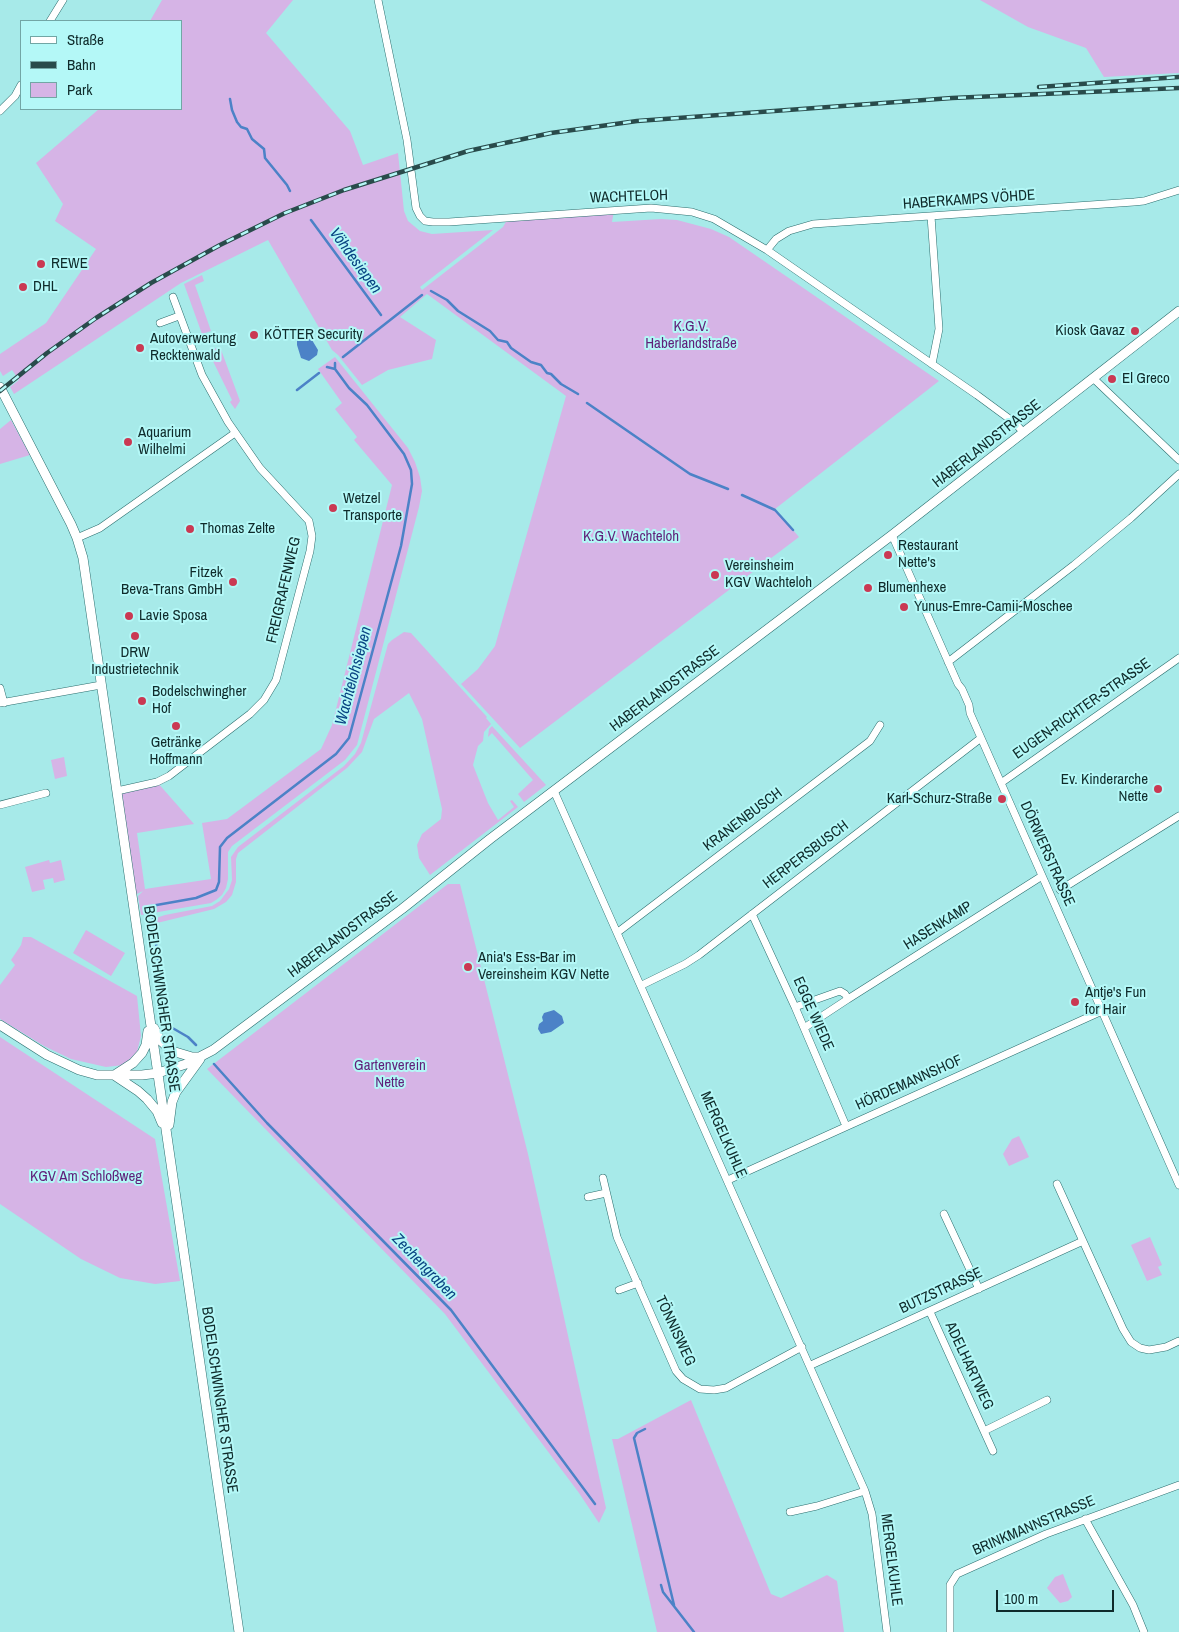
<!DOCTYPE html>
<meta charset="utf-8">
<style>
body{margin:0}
#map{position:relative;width:1179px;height:1632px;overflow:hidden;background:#a7eae9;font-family:"Archivo Narrow",sans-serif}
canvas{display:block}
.legend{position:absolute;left:20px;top:20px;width:162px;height:90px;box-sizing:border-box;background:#b4f8f7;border:1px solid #72a6a5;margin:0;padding:6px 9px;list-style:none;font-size:15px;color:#0f2b2b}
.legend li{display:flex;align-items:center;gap:10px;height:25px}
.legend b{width:25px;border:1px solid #72a6a5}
.scale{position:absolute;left:996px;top:1590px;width:118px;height:22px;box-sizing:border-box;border:2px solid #0f2b2b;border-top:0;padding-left:6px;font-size:15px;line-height:18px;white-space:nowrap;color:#0f2b2b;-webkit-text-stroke:4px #b4f8f7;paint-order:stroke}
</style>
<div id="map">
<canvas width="1179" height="1632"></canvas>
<ul class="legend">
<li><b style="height:6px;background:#fff"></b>Straße</li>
<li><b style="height:6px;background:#294b4b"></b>Bahn</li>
<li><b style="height:14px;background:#d6b4e6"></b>Park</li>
</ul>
<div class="scale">100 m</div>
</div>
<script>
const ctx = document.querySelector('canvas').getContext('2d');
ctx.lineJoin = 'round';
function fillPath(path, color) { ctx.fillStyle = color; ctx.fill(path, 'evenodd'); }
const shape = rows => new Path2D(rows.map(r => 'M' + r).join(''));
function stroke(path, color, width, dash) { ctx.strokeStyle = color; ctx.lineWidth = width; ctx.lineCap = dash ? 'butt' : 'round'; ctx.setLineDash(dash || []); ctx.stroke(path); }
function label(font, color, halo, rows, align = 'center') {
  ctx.font = font + ' "Archivo Narrow",sans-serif'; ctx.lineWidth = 4; ctx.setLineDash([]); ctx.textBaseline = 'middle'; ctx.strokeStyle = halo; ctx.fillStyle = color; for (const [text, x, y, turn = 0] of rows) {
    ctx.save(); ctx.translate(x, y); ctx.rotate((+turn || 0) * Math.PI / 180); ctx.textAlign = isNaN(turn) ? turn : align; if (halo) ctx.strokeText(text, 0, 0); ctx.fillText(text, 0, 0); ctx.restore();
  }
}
const green = shape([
 [162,0,293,0,266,33,350,131,363,165,398,153,404,211,408,221,420,231,432,234,493,230,420,287,422,290,503,227,508,218,614,210,612,222,661,219,677,220,711,229,729,237,939,381,775,509,799,537,520,748,461,684,478,669,495,646,566,396,427,294,400,317,436,340,432,359,388,370,362,385,338,355,332,350,268,240,181,283,14,394,10,387,19,380,12,370,3,376,0,371,0,354,46,323,96,249,55,221,63,204,36,163,99,109,181,109,181,21,150,21],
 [980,0,1179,0,1179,73,1104,77,1086,48,1028,27],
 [202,275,204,281,195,285,211,331,202,334,184,284],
 [220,347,240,401,235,409,230,402,232,400,208,351],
 [335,357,408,448,415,462,420,477,422,491,419,507,357,745,345,760,232,846,228,852,228,879,226,888,222,895,216,900,211,903,141,915,138,896,143,891,133,896,117,791,157,782,194,824,137,833,145,889,211,879,202,823,227,819,321,749,332,725,392,485,354,440,357,437,335,409,342,403,318,369],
 [11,420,30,455,0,464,0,429],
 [404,632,411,633,487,717,486,718,491,724,484,732,483,741,478,746,473,765,488,803,498,820,514,807,510,801,512,800,518,807,430,875,419,858,417,845,422,834,441,819,442,809,422,719,409,693,374,719,362,752,347,768,238,853,236,859,236,882,232,895,226,902,214,909,157,923,156,918,165,915,212,906,220,901,229,889,232,880,231,857,238,847,344,766,355,754,361,743,388,644,392,640],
 [492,726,546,785,524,802,518,794,533,780,492,733,488,737,489,729],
 [64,757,67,776,55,779,51,760],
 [49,860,50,863,61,860,65,880,54,883,53,878,43,880,45,889,32,892,25,867],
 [448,884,460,884,528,1154,606,1508,599,1523,579,1493,445,1314,207,1069],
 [86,930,125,953,111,976,73,953],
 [23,937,31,937,137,996,141,1036,137,1052,124,1065,106,1067,71,1059,44,1046,0,1019,0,985,15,965,11,960,21,945],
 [0,1037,155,1139,180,1281,155,1284,120,1278,81,1259,0,1204],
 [1019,1136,1029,1157,1009,1166,1003,1154,1012,1139],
 [1150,1237,1162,1265,1158,1267,1162,1275,1147,1281,1131,1245],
 [691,1400,771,1594,781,1598,827,1575,837,1581,844,1632,657,1632,612,1439,618,1439],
 [1063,1574,1072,1597,1068,1601,1060,1603,1047,1588,1055,1577]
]);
const water = shape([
 [306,337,312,340,318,350,317,355,309,361,301,358,297,345,297,340],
 [554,1010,562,1016,564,1023,551,1032,541,1034,538,1029,539,1024,543,1021,542,1017,544,1013]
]);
const stream = shape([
 [230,99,232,110,237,122,241,127,247,129,252,139,264,149,265,158,287,185,290,191],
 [311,220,381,315],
 [431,291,447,300,458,311,490,331,498,340,507,342,511,348,531,362,541,365,547,373,551,374,561,384,578,394],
 [343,357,422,295],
 [327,367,335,369],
 [297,390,319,373],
 [587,403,690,474,728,489],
 [742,495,775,510,793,530],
 [152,912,151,906,196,898,216,890,219,882,220,847,227,838,336,754,349,738,401,546,412,484,411,470,404,454,367,405,349,388,335,369,335,363],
 [153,919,161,984,165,1003],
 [167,1011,171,1027],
 [169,1026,188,1037,196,1045],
 [214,1064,267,1123,451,1310,595,1504],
 [645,1429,637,1433,634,1438,674,1605],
 [661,1585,663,1592,694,1632]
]);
const minor = shape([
 [378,0,407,140,416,208,420,216,425,221,433,222,449,222,651,208,692,212,714,219,767,250,932,364,977,395,1015,423,1023,432],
 [50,21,63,0],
 [0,111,15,96,21,85],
 [931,216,939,329,932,364],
 [767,250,776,239,789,231,813,224,1134,202,1144,201,1179,190],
 [160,323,179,316],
 [1094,379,1179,460],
 [892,535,958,684,962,689,969,705,970,713,1179,1185],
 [77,538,100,528,235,433],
 [948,662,1074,565,1131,518,1179,474],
 [0,688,4,703],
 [0,703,101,685],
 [1001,783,1179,658],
 [117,791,157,782,169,776,250,714,264,700,276,680,310,551,312,536,309,521,260,468,228,422,202,375,173,297],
 [554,791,865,1491,872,1514,887,1632],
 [0,805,46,793],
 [1060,890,1179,816],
 [752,914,795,1007,846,1126],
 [618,932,870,741,880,725],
 [642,985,685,964,699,955,981,738],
 [848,999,1042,876],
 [795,1007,840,991,845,994,848,999,804,1028],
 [603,1178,617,1237,676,1371,683,1379,700,1389,714,1390,726,1388,802,1347],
 [728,1180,1102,1011],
 [1057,1184,1123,1329,1131,1342,1140,1348,1149,1350,1166,1347,1179,1341],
 [588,1197,606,1193],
 [944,1214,979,1289],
 [619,1290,638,1283],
 [930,1312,993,1451],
 [811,1365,1083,1241],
 [984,1431,1047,1400],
 [790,1512,817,1506,865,1491],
 [1085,1519,1133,1605,1144,1632],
 [950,1632,950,1585,957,1574,1046,1534,1179,1485]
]);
const tertiary = shape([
 [0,387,71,524,77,538,83,558,239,1632],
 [0,1025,47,1055,79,1070,97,1075,142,1075,158,1073,186,1064,213,1050,402,909,490,839,892,535,1179,311],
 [154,1028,161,1041,172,1051,192,1057,201,1057],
 [116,1074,133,1063,142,1053,146,1045,148,1031],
 [114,1075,138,1091,147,1099,157,1111,162,1123],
 [169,1125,172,1102,176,1092,200,1059]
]);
const rail = shape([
 [1039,87,1179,77],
 [0,391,47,353,96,318,151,283,220,245,285,213,344,190,468,151,551,133,637,121,952,98,1179,88]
]);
const markers = [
 [41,264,5,"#ca3953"],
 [23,287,5,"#ca3953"],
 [1135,331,5,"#ca3953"],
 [254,335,5,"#ca3953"],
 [140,348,5,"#ca3953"],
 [1112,379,5,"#ca3953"],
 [128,442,5,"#ca3953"],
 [333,508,5,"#ca3953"],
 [190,529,5,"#ca3953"],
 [888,555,5,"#ca3953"],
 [715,575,5,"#ca3953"],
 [233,582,5,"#ca3953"],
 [868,588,5,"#ca3953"],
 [904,607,5,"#ca3953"],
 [129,616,5,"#ca3953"],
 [135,636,5,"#ca3953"],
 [142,701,5,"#ca3953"],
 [176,726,5,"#ca3953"],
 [1158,789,5,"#ca3953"],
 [1002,799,5,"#ca3953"],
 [468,967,5,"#ca3953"],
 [1075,1002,5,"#ca3953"]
];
const streetNames = [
 ["WACHTELOH",629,197,-2],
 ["HABERKAMPS VÖHDE",969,200,-4],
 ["HABERLANDSTRASSE",987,444,-38],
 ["FREIGRAFENWEG",284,590,-77],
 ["HABERLANDSTRASSE",665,689,-37],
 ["EUGEN-RICHTER-STRASSE",1082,709,-35],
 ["KRANENBUSCH",743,820,-37],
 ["DÖRWERSTRASSE",1047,854,66],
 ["HERPERSBUSCH",806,855,-37],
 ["HASENKAMP",938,926,-32],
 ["HABERLANDSTRASSE",343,935,-37],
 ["BODELSCHWINGHER STRASSE",161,999,82],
 ["EGGE WIEDE",813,1014,66],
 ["HÖRDEMANNSHOF",909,1083,-24],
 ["MERGELKUHLE",723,1135,66],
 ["BUTZSTRASSE",941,1291,-25],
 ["TÖNNISWEG",675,1331,65],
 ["ADELHARTWEG",969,1366,65],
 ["BODELSCHWINGHER STRASSE",219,1400,82],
 ["BRINKMANNSTRASSE",1034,1526,-23],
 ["MERGELKUHLE",891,1560,83]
];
const poiNames = [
 ["REWE",51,264],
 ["DHL",33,287],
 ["Kiosk Gavaz",1125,331,"right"],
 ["KÖTTER Security",264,335],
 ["Autoverwertung",150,339],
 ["Recktenwald",150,356],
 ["El Greco",1122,379],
 ["Aquarium",138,433],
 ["Wilhelmi",138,450],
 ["Wetzel",343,499],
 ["Transporte",343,516],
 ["Thomas Zelte",200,529],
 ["Restaurant",898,546],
 ["Nette's",898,563],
 ["Vereinsheim",725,566],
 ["KGV Wachteloh",725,583],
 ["Fitzek",223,573,"right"],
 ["Beva-Trans GmbH",223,590,"right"],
 ["Blumenhexe",878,588],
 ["Yunus-Emre-Camii-Moschee",914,607],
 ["Lavie Sposa",139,616],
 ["DRW",135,653,"center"],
 ["Industrietechnik",135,670,"center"],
 ["Bodelschwingher",152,692],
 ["Hof",152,709],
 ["Getränke",176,743,"center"],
 ["Hoffmann",176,760,"center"],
 ["Ev. Kinderarche",1148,780,"right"],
 ["Nette",1148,797,"right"],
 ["Karl-Schurz-Straße",992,799,"right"],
 ["Ania's Ess-Bar im",478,958],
 ["Vereinsheim KGV Nette",478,975],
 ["Antje's Fun",1085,993],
 ["for Hair",1085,1010]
];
const parkNames = [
 ["K.G.V.",691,327],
 ["Haberlandstraße",691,344],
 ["K.G.V. Wachteloh",631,537],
 ["Gartenverein",390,1066],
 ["Nette",390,1083],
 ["KGV Am Schloßweg",86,1177]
];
const waterNames = [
 ["Vöhdesiepen",355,261,54],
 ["Wachtelohsiepen",354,676,-75],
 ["Zechengraben",424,1267,46]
];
fillPath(green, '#d6b4e6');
fillPath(water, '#4c82c7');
stroke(stream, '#4c82c7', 2.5);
stroke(minor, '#2b6e6e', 8);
stroke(tertiary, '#2b6e6e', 10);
stroke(minor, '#fff', 7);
stroke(tertiary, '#fff', 9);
stroke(rail, '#294b4b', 4.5);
stroke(rail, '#b4f8f7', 2.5, [8]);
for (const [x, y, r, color] of markers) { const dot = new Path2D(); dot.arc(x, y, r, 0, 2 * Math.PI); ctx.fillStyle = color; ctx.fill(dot); stroke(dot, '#b4f8f7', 2); }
label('15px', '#0f2b2b', '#b4f8f7', streetNames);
label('15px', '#0f2b2b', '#b4f8f7', poiNames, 'left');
label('15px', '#601f79', '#b4f8f7', parkNames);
label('italic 16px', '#094483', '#b4f8f7', waterNames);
</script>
